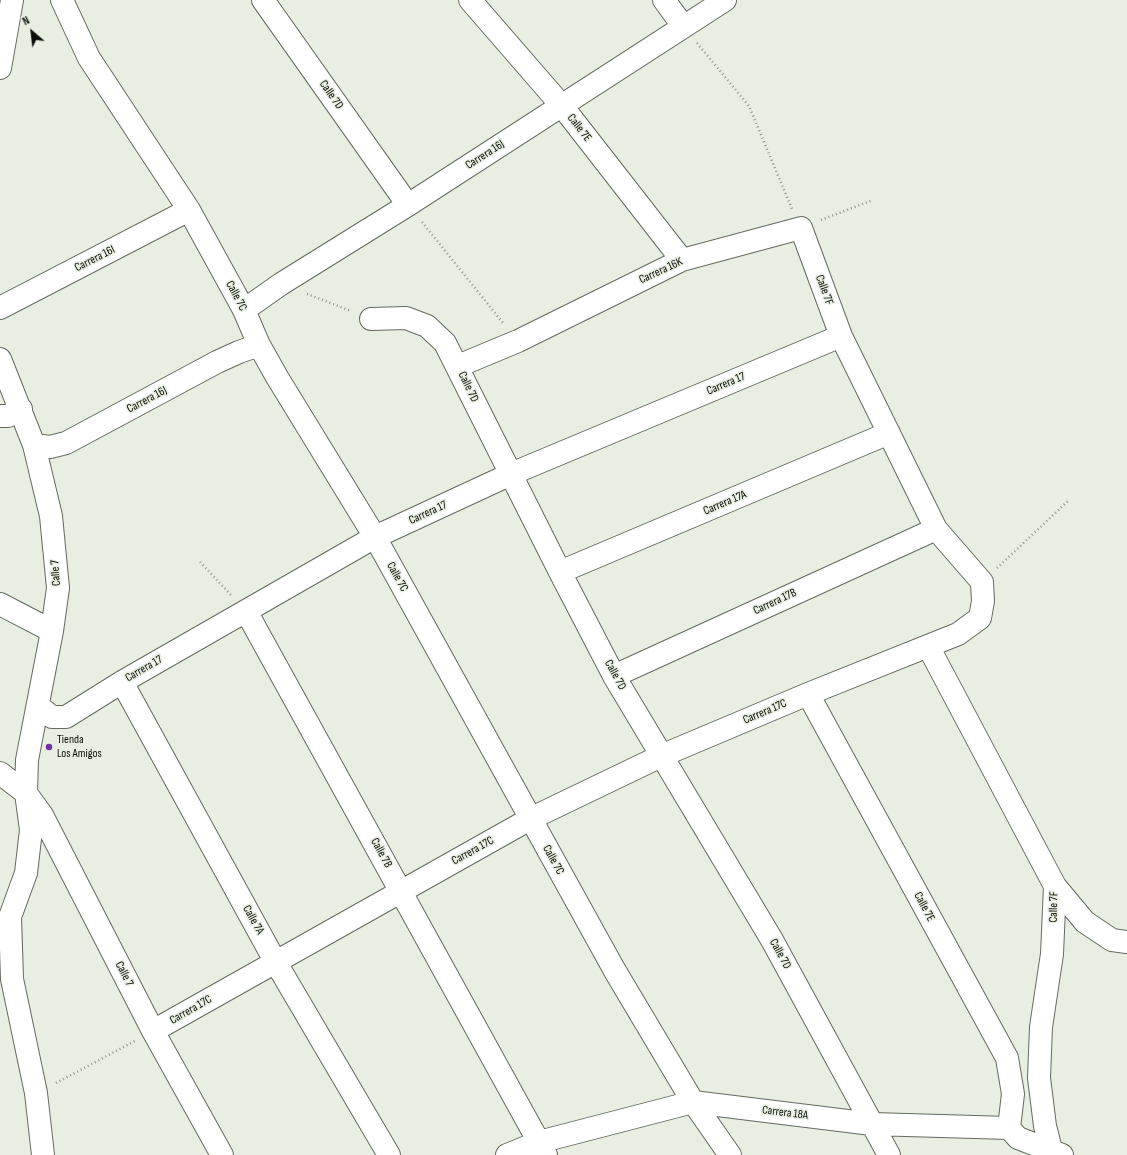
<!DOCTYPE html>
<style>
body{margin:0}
#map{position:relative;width:1127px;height:1155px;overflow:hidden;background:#e8efe2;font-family:"Sofia Sans Condensed",sans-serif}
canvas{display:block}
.north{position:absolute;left:12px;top:12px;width:40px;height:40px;-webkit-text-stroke:3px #e8efe2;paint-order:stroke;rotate:332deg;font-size:11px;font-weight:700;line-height:16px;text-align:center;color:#0b0c08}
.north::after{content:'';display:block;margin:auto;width:14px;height:18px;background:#0b0c08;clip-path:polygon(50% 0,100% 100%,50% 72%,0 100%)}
</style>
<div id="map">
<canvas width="1127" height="1155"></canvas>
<div class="north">N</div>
</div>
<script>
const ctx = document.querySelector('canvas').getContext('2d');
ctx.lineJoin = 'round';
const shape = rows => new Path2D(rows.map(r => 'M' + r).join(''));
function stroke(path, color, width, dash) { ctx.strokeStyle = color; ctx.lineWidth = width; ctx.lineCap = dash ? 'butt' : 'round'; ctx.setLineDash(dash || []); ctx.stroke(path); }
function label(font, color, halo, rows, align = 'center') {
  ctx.font = font + ' "Sofia Sans Condensed",sans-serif'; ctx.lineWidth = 3; ctx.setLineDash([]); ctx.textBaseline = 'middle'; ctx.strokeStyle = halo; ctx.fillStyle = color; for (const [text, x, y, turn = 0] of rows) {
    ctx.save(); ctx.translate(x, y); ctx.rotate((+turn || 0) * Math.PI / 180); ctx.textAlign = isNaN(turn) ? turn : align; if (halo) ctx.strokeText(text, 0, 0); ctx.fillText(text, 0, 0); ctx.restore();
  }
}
const path = shape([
 [697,43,749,106,792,209],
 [821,220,873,200],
 [422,222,503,323],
 [307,294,351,311],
 [200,562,231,595],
 [997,568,1068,501],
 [56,1083,135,1041]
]);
const minor = shape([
 [62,0,89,58,189,210,244,310,259,345,277,377,375,537,615,971,693,1102,730,1155],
 [263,0,408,205],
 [470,0,562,106,682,260],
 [664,0,683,26],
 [0,68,12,0],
 [0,308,189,210],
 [244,310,281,284,408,205,725,0],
 [371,319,406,318,427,326,445,343,560,572,614,676,772,940,889,1155],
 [0,359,34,445,51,516,58,588,52,631,27,760,26,793,31,830,26,873,10,917,12,979,36,1093,43,1155],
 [0,416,8,416,21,409],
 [34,445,50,447,66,443,217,362,239,352,259,345],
 [560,572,889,433],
 [0,604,52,631],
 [246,611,546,1155],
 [928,646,1055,886,1052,954,1041,1027,1039,1078,1045,1126,1051,1150],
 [614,676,936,529],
 [122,682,275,961,389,1155],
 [808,694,1007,1058,1013,1094,1009,1128],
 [38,706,52,717,66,717,122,682,375,537,511,474,841,336],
 [0,773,26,793,42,815,153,1031,222,1155],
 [1055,886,1085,922,1112,940,1127,942],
 [153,1031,530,819,661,756,808,694,958,634,980,618,983,601,982,582,936,529,841,336,801,228,682,260,518,341,458,366],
 [507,1155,539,1142,693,1102,872,1124,1009,1128,1018,1138,1062,1155]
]);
const markers = [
 [49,747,4,"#6f31a7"]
];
const streetNames = [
 ["Calle 7D",331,95,55],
 ["Calle 7E",579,128,52],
 ["Carrera 16J",485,155,-33],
 ["Carrera 16I",95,259,-27],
 ["Carrera 16K",661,271,-25],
 ["Calle 7F",824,290,70],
 ["Calle 7C",236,296,62],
 ["Carrera 17",726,384,-23],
 ["Calle 7D",468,387,64],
 ["Carrera 16J",147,400,-28],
 ["Carrera 17A",725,503,-23],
 ["Carrera 17",428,513,-25],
 ["Calle 7",56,573,-94],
 ["Calle 7C",397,577,61],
 ["Carrera 17B",775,602,-25],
 ["Carrera 17",144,669,-30],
 ["Calle 7D",615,675,61],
 ["Carrera 17C",765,712,-23],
 ["Carrera 17C",473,851,-29],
 ["Calle 7B",381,853,61],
 ["Calle 7C",553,860,61],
 ["Calle 7E",924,907,62],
 ["Calle 7F",1054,907,-89],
 ["Calle 7A",253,920,61],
 ["Calle 7D",780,954,61],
 ["Calle 7",124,974,63],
 ["Carrera 17C",191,1010,-30],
 ["Carrera 18A",785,1113,7]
];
const poiNames = [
 ["Tienda",57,740],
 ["Los Amigos",57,754]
];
stroke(minor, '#656a5f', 24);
stroke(path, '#8e9289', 2.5, [1, 3]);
stroke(minor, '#fff', 22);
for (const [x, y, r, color] of markers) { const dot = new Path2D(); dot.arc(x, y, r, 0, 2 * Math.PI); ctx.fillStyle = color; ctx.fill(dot); stroke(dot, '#e8efe2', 1.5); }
label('12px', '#0b0c08', '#e8efe2', streetNames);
label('12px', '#0b0c08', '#e8efe2', poiNames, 'left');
</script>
